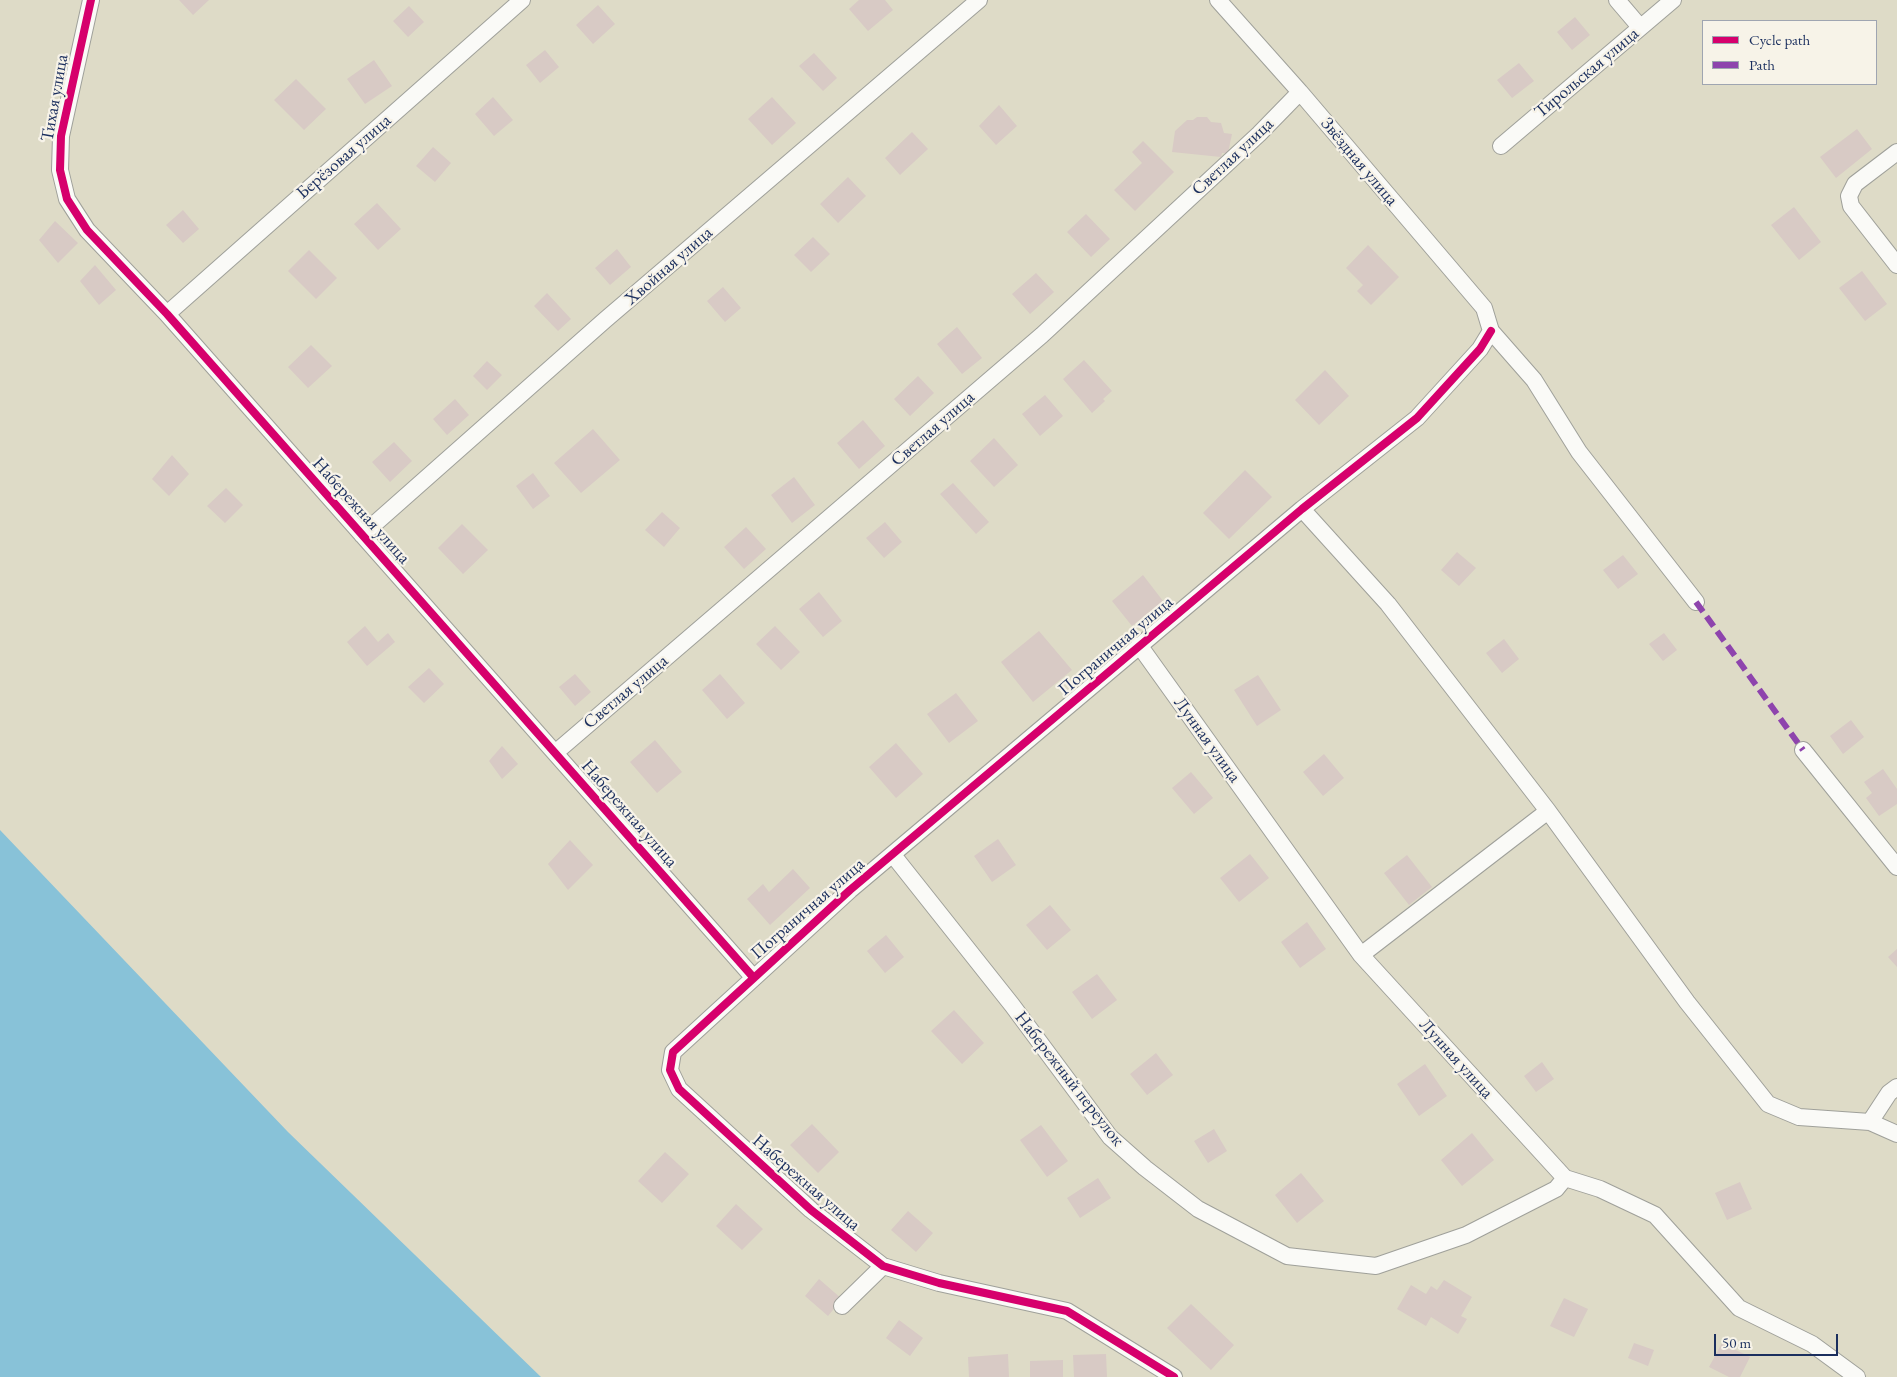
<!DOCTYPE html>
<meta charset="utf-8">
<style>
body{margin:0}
#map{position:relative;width:1897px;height:1377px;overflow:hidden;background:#dedbc7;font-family:"EB Garamond",serif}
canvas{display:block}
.legend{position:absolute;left:1702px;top:20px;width:175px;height:65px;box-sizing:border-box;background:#f7f3e8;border:1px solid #9fa5b1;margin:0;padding:6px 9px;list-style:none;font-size:15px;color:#1b2f5e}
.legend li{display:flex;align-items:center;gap:10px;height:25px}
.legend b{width:25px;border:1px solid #9fa5b1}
.scale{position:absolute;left:1714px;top:1334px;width:124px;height:22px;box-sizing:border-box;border:2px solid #1b2f5e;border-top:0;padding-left:6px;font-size:15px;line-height:18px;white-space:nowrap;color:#1b2f5e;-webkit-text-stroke:4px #f7f3e8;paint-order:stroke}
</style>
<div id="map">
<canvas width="1897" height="1377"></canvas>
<ul class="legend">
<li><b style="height:6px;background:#d6006c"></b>Cycle path</li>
<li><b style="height:6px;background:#8e44ad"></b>Path</li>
</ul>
<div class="scale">50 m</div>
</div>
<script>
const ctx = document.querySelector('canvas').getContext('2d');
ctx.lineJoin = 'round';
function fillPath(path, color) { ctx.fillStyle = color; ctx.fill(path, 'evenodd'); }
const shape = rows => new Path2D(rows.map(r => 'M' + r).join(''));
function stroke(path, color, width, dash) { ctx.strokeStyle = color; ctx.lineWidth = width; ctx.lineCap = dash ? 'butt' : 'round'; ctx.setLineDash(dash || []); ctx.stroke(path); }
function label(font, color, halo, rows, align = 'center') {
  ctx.font = font + ' "EB Garamond",serif'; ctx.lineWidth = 4.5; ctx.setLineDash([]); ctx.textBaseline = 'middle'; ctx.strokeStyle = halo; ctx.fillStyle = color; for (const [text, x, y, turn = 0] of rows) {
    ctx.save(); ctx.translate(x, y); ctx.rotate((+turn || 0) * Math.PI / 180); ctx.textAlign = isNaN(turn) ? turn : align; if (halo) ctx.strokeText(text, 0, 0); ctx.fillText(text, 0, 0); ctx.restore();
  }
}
const water = shape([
 [0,830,288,1132,541,1377,0,1377]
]);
const building = shape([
 [179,0,209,0,193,15],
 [859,0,885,0,893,10,868,31,849,9],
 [598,5,615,24,593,44,576,25],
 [409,6,424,22,408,37,393,21],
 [1575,17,1590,35,1572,50,1557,32],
 [545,50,559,67,540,83,526,65],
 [814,53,837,78,823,91,799,66],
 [374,60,392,86,365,104,347,79],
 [1519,63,1534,81,1512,98,1497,80],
 [296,79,326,109,304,130,274,100],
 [493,97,513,120,494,136,475,114],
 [772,97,796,123,772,145,748,119],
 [999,105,1017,126,996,145,979,126],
 [1197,117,1207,117,1211,122,1221,123,1224,133,1232,134,1228,153,1222,153,1221,157,1172,152,1175,131,1187,120,1193,120],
 [1857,129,1872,149,1836,178,1820,157],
 [912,132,928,149,900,175,885,158],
 [1143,141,1174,172,1135,211,1114,190,1142,163,1132,152],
 [433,147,451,163,435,182,416,166],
 [848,177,866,196,838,223,820,204],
 [377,203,401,229,378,250,354,224],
 [1794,207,1821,242,1799,260,1771,225],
 [183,210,199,229,183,243,166,225],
 [1086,214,1110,239,1091,257,1067,232],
 [55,221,78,243,58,263,39,240],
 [813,237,830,254,811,272,794,255],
 [1368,245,1399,277,1371,305,1357,291,1363,285,1346,268],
 [617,249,631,267,610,285,595,268],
 [309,250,337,278,316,299,288,271],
 [95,265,116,290,99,305,80,281],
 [1862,271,1887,304,1865,321,1839,288],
 [1036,273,1054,292,1030,314,1012,294],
 [723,287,741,308,725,322,707,301],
 [547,293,571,319,558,331,534,306],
 [957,327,982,358,962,374,937,344],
 [311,345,332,366,308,388,288,367],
 [1084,360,1112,391,1103,399,1105,401,1092,413,1063,379],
 [487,361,502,375,487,390,473,376],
 [1325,370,1349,396,1319,425,1295,400],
 [918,376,934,393,910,416,894,399],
 [1045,395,1063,416,1040,436,1022,414],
 [455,399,469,415,447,435,433,419],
 [863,420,885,446,859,469,837,443],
 [593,429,620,460,581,493,554,463],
 [994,438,1018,465,994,487,970,461],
 [394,442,412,461,390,482,372,462],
 [172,455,189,474,169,496,152,479],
 [1245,470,1272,497,1229,539,1203,513],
 [533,473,550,496,533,509,516,486],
 [794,477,815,505,792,523,771,495],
 [953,483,989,522,976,534,940,494],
 [226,488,243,505,225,523,207,506],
 [662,512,680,528,664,547,645,530],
 [885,522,902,542,884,558,866,538],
 [462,524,488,550,463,574,438,548],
 [746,527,766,549,744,569,724,547],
 [1457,552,1476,568,1459,586,1441,570],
 [1623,555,1638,574,1618,589,1603,570],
 [1143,575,1163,601,1132,626,1112,601],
 [819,592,842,621,823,637,799,609],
 [365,626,378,642,388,633,395,642,367,666,347,642],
 [775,626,800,652,781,670,756,644],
 [1039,631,1072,670,1033,702,1001,662],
 [1664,633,1677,650,1663,661,1649,644],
 [1504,639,1519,659,1502,673,1486,653],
 [429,668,444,684,424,703,408,687],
 [575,674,591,692,575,706,559,687],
 [720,674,745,703,727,719,702,690],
 [1258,675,1281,710,1257,726,1234,690],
 [956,693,978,721,949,743,927,714],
 [1851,720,1864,737,1843,754,1830,736],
 [655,740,682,772,657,793,630,762],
 [896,743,923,774,896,798,869,767],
 [502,746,518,764,502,779,489,761],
 [1324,754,1344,778,1323,796,1303,772],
 [1883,769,1897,789,1897,804,1879,816,1866,798,1872,793,1864,782],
 [1191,772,1213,798,1194,814,1172,788],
 [998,839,1016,865,992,882,974,856],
 [570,840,593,865,568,890,548,864],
 [1250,854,1269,878,1239,902,1220,878],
 [1407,855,1432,887,1409,905,1384,873],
 [793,869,810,888,770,925,747,899,763,884,769,892],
 [1050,905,1071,930,1047,950,1026,925],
 [1307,922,1326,949,1300,968,1281,942],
 [886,935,904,957,885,973,867,951],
 [1897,949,1897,967,1888,957],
 [1097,974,1117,1000,1092,1019,1072,992],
 [954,1010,984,1043,962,1064,931,1031],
 [1156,1053,1173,1075,1147,1095,1130,1074],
 [1542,1062,1554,1079,1536,1092,1524,1076],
 [1425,1064,1447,1096,1419,1116,1397,1084],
 [812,1124,839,1152,818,1173,790,1145],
 [1041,1125,1068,1161,1047,1177,1020,1140],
 [1214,1129,1227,1151,1208,1163,1194,1141],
 [1472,1133,1494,1160,1462,1186,1441,1160],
 [665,1152,689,1174,662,1203,638,1181],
 [1301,1173,1324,1201,1297,1223,1275,1195],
 [1098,1178,1111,1198,1080,1218,1067,1198],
 [1740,1182,1752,1209,1727,1220,1715,1193],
 [736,1204,763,1229,742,1250,716,1226],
 [908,1211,933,1233,916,1252,891,1230],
 [819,1279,842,1299,828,1316,805,1296],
 [1444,1280,1472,1297,1461,1316,1467,1319,1458,1334,1431,1317,1426,1326,1397,1309,1411,1285,1426,1294,1431,1286,1437,1290],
 [1564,1298,1588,1309,1574,1337,1550,1326],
 [1191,1304,1234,1345,1211,1370,1167,1328],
 [899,1320,923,1338,910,1356,886,1338],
 [1634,1343,1654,1350,1648,1366,1628,1358],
 [1722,1343,1750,1357,1740,1377,1729,1377,1709,1367],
 [1008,1354,1009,1377,969,1377,968,1357],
 [1106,1354,1107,1377,1074,1377,1073,1355],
 [1063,1360,1063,1377,1030,1377,1030,1361]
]);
const minor = shape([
 [91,0,61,136,60,170,67,199,87,230,167,314,753,977],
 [1218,0,1300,92,1484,308,1491,331,1534,380,1579,452,1696,602],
 [1617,0,1640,27],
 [1501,146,1673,0],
 [1897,152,1855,184,1849,196,1851,206,1897,265],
 [167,314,522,0],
 [1302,509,1388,604,1548,811,1687,1002,1768,1104,1799,1117,1870,1122,1897,1134],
 [362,535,605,320,979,0],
 [1139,645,1361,955,1565,1178,1600,1189,1655,1215,1739,1308,1812,1344,1857,1377],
 [1803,750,1897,867],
 [555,753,1042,335,1259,134,1300,92],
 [893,855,1012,1005,1110,1137,1145,1168,1198,1209,1287,1256,1376,1266,1466,1235,1556,1189,1565,1178],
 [1361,955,1548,811],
 [1870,1122,1889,1093,1897,1087],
 [842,1306,883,1266],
 [1174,1377,1067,1311,939,1283,883,1266,811,1210,679,1089,670,1070,673,1052,850,890,1302,509,1417,418,1480,349,1491,331]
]);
const quiet = shape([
 [1696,602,1803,750]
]);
const cycleway = shape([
 [91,0,61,136,60,170,67,199,87,230,167,314,753,977],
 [1174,1377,1067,1311,939,1283,883,1266,811,1210,679,1089,670,1070,673,1052,850,890,1302,509,1417,418,1480,349,1491,331]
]);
const streetNames = [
 ["Тирольская улица",1587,73,-40],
 ["Тихая улица",55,98,-80],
 ["Берёзовая улица",344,157,-41],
 ["Светлая улица",1233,157,-43],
 ["Звёздная улица",1359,162,50],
 ["Хвойная улица",669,266,-41],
 ["Светлая улица",933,429,-41],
 ["Набережная улица",361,511,48],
 ["Пограничная улица",1116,646,-40],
 ["Светлая улица",626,692,-40],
 ["Лунная улица",1207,740,54],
 ["Набережная улица",629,814,49],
 ["Пограничная улица",808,909,-41],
 ["Лунная улица",1456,1059,48],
 ["Набережный переулок",1069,1079,52],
 ["Набережная улица",806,1183,41]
];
fillPath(water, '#88c2d8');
fillPath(building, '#d8cac5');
stroke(minor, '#9fa09a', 18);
stroke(minor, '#fafaf7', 16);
stroke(quiet, '#8e44ad', 6, [12, 6]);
stroke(cycleway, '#d6006c', 8);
label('18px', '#1b2f5e', '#f7f3e8', streetNames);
</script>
